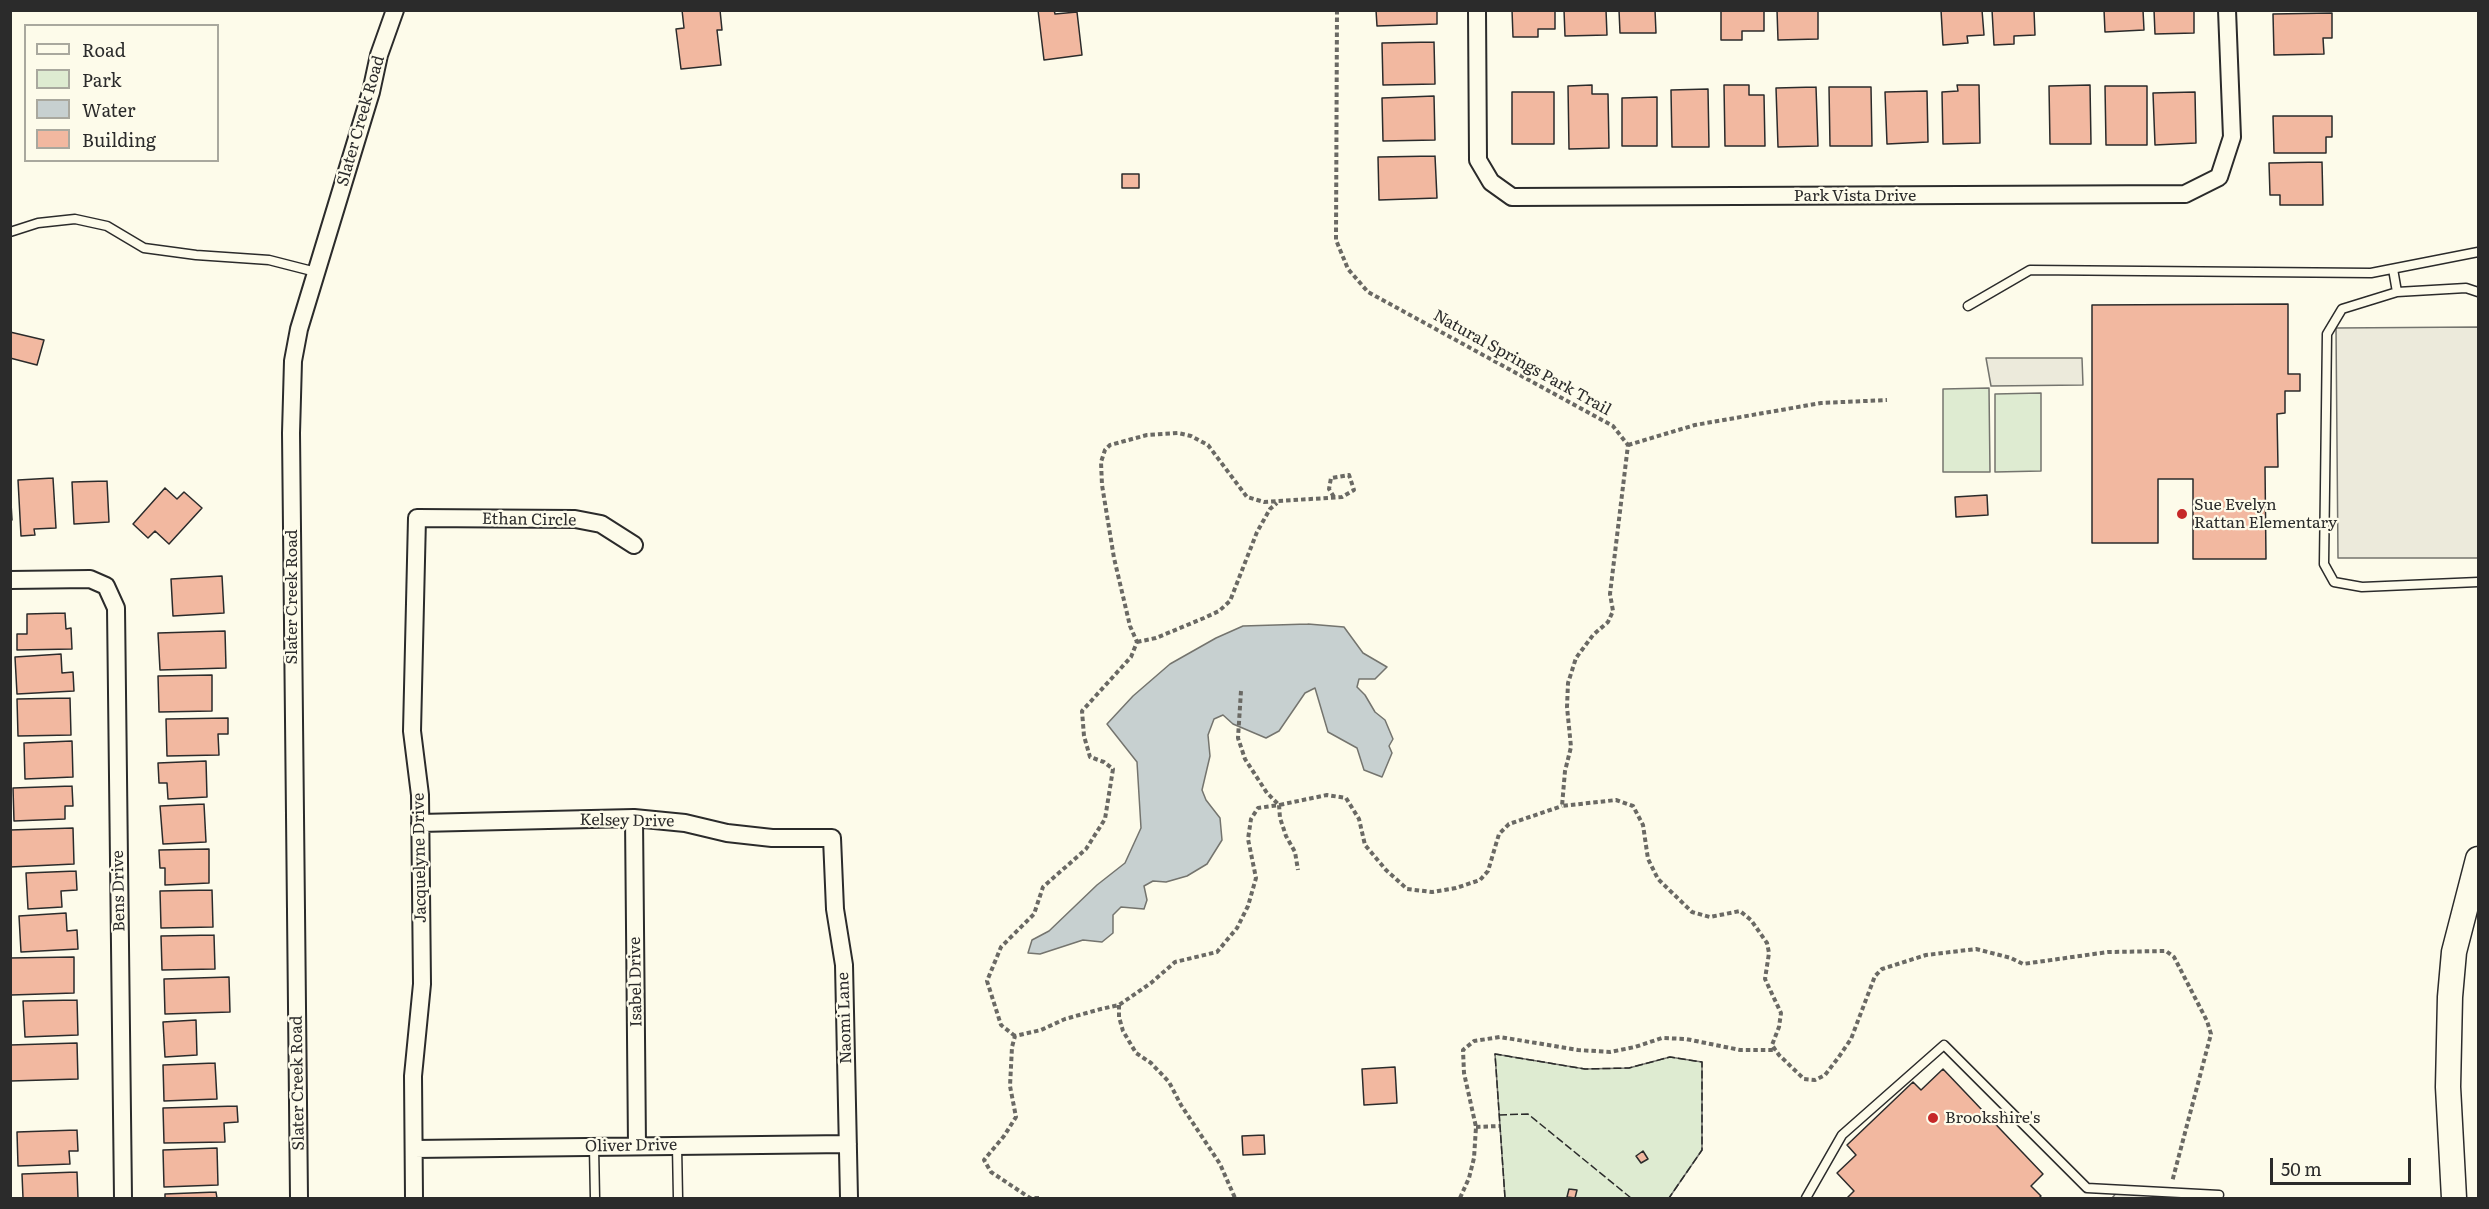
<!DOCTYPE html>
<style>
body{margin:0}
#map{position:relative;width:2489px;height:1209px;overflow:hidden;background:#fdfbea;font-family:Literata,serif}
canvas{display:block}
.frame{position:absolute;inset:0;border:12px solid #2b2b2b;pointer-events:none}
.legend{position:absolute;left:24px;top:24px;width:195px;height:138px;box-sizing:border-box;background:#fdfbea;border:2px solid #a9a89e;margin:0;padding:8px 10px;list-style:none;font-size:18px;color:#2b2b2b}
.legend li{display:flex;align-items:center;gap:12px;height:30px}
.legend b{width:30px;border:2px solid #a9a89e}
.scale{position:absolute;left:2270px;top:1158px;width:141px;height:27px;box-sizing:border-box;border:3px solid #2b2b2b;border-top:0;padding-left:8px;font-size:18px;line-height:21px;white-space:nowrap;color:#2b2b2b;-webkit-text-stroke:4px #fdfbea;paint-order:stroke}
</style>
<div id="map">
<canvas width="2489" height="1209"></canvas>
<div class="frame"></div>
<ul class="legend">
<li><b style="height:8px;background:#fdfbea"></b>Road</li>
<li><b style="height:16px;background:#deebd1"></b>Park</li>
<li><b style="height:16px;background:#c7d0d0"></b>Water</li>
<li><b style="height:16px;background:#f2b8a0"></b>Building</li>
</ul>
<div class="scale">50 m</div>
</div>
<script>
const ctx = document.querySelector('canvas').getContext('2d');
ctx.lineJoin = 'round';
function fillPath(path, color) { ctx.fillStyle = color; ctx.fill(path, 'evenodd'); }
const shape = rows => new Path2D(rows.map(r => 'M' + r).join(''));
function stroke(path, color, width, dash) { ctx.strokeStyle = color; ctx.lineWidth = width; ctx.lineCap = dash ? 'butt' : 'round'; ctx.setLineDash(dash || []); ctx.stroke(path); }
function label(font, color, halo, rows, align = 'center') {
  ctx.font = font + ' Literata,serif'; ctx.lineWidth = 4.5; ctx.setLineDash([]); ctx.textBaseline = 'middle'; ctx.strokeStyle = halo; ctx.fillStyle = color; for (const [text, x, y, turn = 0] of rows) {
    ctx.save(); ctx.translate(x, y); ctx.rotate((+turn || 0) * Math.PI / 180); ctx.textAlign = isNaN(turn) ? turn : align; if (halo) ctx.strokeText(text, 0, 0); ctx.fillText(text, 0, 0); ctx.restore();
  }
}
const green = shape([
 [1989,388,1990,472,1943,472,1943,389,1989,388],
 [2041,393,2041,471,1995,472,1995,394,2041,393],
 [1495,1054,1585,1069,1629,1068,1670,1057,1702,1062,1702,1150,1669,1198,1505,1198,1495,1054]
]);
const parking = shape([
 [2478,327,2478,558,2338,558,2336,328,2478,327],
 [1986,358,2082,358,2083,385,1991,386,1986,358],
 [2120,1189,2214,1198,2112,1198,2120,1189]
]);
const water = shape([
 [1308,624,1344,627,1363,653,1387,667,1375,679,1359,679,1357,687,1365,695,1375,712,1385,720,1393,739,1389,746,1392,753,1382,777,1364,770,1357,748,1328,732,1315,688,1305,693,1279,731,1266,738,1233,724,1223,715,1214,719,1208,735,1210,756,1202,790,1206,800,1220,818,1222,840,1207,864,1187,876,1166,882,1153,881,1144,886,1147,900,1144,909,1121,907,1113,915,1113,933,1102,942,1083,940,1040,954,1028,953,1032,940,1049,931,1097,885,1125,863,1141,828,1137,762,1107,724,1133,696,1170,664,1216,638,1243,626,1308,624]
]);
const building = shape([
 [682,10,720,10,722,30,717,30,721,65,681,69,676,29,684,28,682,10],
 [1038,10,1054,10,1055,14,1077,12,1082,55,1044,60,1038,10],
 [1376,10,1437,10,1437,24,1377,26,1376,10],
 [1512,10,1555,10,1555,29,1538,29,1538,37,1513,37,1512,10],
 [1564,10,1606,10,1607,35,1565,36,1564,10],
 [1619,10,1655,10,1656,33,1620,33,1619,10],
 [1721,10,1764,10,1764,31,1742,31,1742,40,1721,40,1721,10],
 [1777,10,1818,10,1818,39,1778,40,1777,10],
 [1941,10,1982,10,1984,35,1967,36,1968,43,1943,45,1941,10],
 [1992,10,2034,10,2035,35,2014,36,2014,44,1994,45,1992,10],
 [2104,10,2143,10,2144,30,2105,32,2104,10],
 [2154,10,2194,10,2194,33,2155,34,2154,10],
 [2332,13,2332,38,2323,38,2324,54,2274,55,2273,14,2332,13],
 [1434,42,1435,84,1383,85,1382,43,1434,42],
 [1592,85,1592,94,1608,94,1609,148,1569,149,1568,86,1592,85],
 [1724,85,1749,85,1749,95,1764,95,1765,146,1725,146,1724,85],
 [1957,85,1979,85,1980,143,1943,144,1942,92,1958,91,1957,85],
 [2090,85,2091,144,2050,144,2049,86,2090,85],
 [2105,86,2147,86,2147,145,2106,145,2105,86],
 [1816,87,1818,146,1778,147,1776,88,1816,87],
 [1829,87,1871,87,1872,146,1830,146,1829,87],
 [1708,89,1709,147,1672,147,1671,90,1708,89],
 [1927,91,1928,142,1887,144,1885,92,1927,91],
 [1512,92,1554,92,1554,144,1512,144,1512,92],
 [2195,92,2196,143,2155,145,2153,93,2195,92],
 [1434,96,1435,140,1383,141,1382,98,1434,96],
 [1657,97,1657,146,1622,146,1622,98,1657,97],
 [2273,116,2332,116,2332,137,2326,137,2326,153,2274,153,2273,116],
 [1435,156,1437,198,1379,200,1378,157,1435,156],
 [2322,162,2323,205,2280,205,2280,195,2270,195,2269,163,2322,162],
 [1122,174,1139,174,1139,188,1122,188,1122,174],
 [2288,304,2288,374,2300,374,2300,391,2285,391,2285,413,2277,414,2278,467,2265,467,2266,559,2193,559,2193,479,2158,479,2158,543,2092,543,2092,305,2288,304],
 [10,332,44,340,37,365,10,358,10,332],
 [53,478,56,528,34,529,35,535,21,536,18,480,53,478],
 [107,481,109,522,74,524,72,482,107,481],
 [10,486,12,520,10,520,10,486],
 [165,488,177,499,184,492,202,508,169,544,155,531,148,538,133,524,165,488],
 [1987,495,1988,515,1956,517,1955,497,1987,495],
 [222,576,224,613,173,616,171,579,222,576],
 [65,613,66,629,71,628,72,649,17,650,17,634,27,634,27,614,65,613],
 [225,631,226,668,160,670,158,633,225,631],
 [61,654,62,673,73,672,74,691,17,694,15,657,61,654],
 [212,675,212,711,159,712,158,676,212,675],
 [70,698,71,735,18,736,17,699,70,698],
 [228,718,228,734,218,734,219,755,167,756,166,719,228,718],
 [72,741,73,777,25,779,24,743,72,741],
 [206,761,207,797,168,799,167,783,159,783,158,763,206,761],
 [72,786,73,806,65,806,65,819,14,821,13,788,72,786],
 [204,804,206,842,163,844,160,806,204,804],
 [73,828,74,864,10,867,10,830,73,828],
 [209,849,209,883,165,885,165,868,160,868,159,850,209,849],
 [76,871,77,890,61,891,62,907,28,909,26,873,76,871],
 [212,890,213,927,161,928,160,891,212,890],
 [66,913,67,931,77,930,78,949,21,952,19,916,66,913],
 [214,935,215,969,162,970,161,936,214,935],
 [74,957,74,993,11,995,10,958,74,957],
 [229,977,230,1012,165,1014,164,979,229,977],
 [77,1000,78,1035,25,1037,23,1001,77,1000],
 [196,1020,197,1055,165,1057,163,1022,196,1020],
 [77,1043,78,1079,11,1081,10,1045,77,1043],
 [215,1063,217,1099,164,1101,163,1065,215,1063],
 [1395,1067,1397,1103,1364,1105,1362,1069,1395,1067],
 [1943,1069,2043,1174,2031,1186,2041,1196,2039,1198,1847,1198,1854,1191,1837,1173,1856,1155,1847,1145,1913,1082,1921,1090,1943,1069],
 [237,1106,238,1122,224,1123,225,1142,164,1143,163,1108,237,1106],
 [77,1130,78,1151,69,1151,70,1164,18,1166,17,1132,77,1130],
 [1264,1135,1265,1154,1243,1155,1242,1136,1264,1135],
 [217,1148,218,1185,164,1187,163,1150,217,1148],
 [1643,1151,1648,1159,1641,1163,1636,1156,1643,1151],
 [77,1172,78,1198,23,1198,22,1174,77,1172],
 [1569,1189,1577,1190,1575,1198,1567,1197,1569,1189],
 [216,1192,217,1198,165,1198,165,1194,216,1192]
]);
const path = shape([
 [1337,10,1336,240,1348,269,1368,292,1613,426,1628,445,1610,594,1613,611,1608,622,1593,635,1576,658,1568,683,1567,707,1571,747,1565,771,1562,806,1616,800,1633,806,1643,825,1648,859,1658,879,1692,912,1710,917,1740,911,1751,920,1767,943,1769,953,1765,979,1781,1013,1779,1027,1772,1045,1779,1055,1804,1079,1815,1080,1825,1075,1838,1058,1851,1039,1875,976,1882,969,1926,955,1976,949,2011,958,2023,964,2108,952,2166,951,2174,957,2207,1021,2211,1034,2172,1182],
 [1628,445,1695,425,1821,403,1887,400],
 [1137,642,1156,638,1204,618,1219,611,1230,601,1257,532,1270,509,1277,503],
 [1241,691,1238,738,1245,759,1267,793,1279,805,1327,795,1346,798,1359,819,1365,845,1386,870,1407,889,1432,892,1456,888,1480,880,1488,871,1499,834,1509,824,1562,806],
 [1119,1005,1119,1017,1123,1031,1136,1053,1151,1063,1169,1082,1181,1105,1220,1164,1235,1198],
 [1015,1036,1001,1025,987,981,1001,947,1034,914,1043,887,1086,849,1105,819,1113,769,1104,762,1090,757,1084,736,1082,711,1131,657,1137,642,1130,626,1114,558,1102,485,1101,462,1105,450,1110,445,1147,435,1178,433,1191,436,1208,445,1247,497,1264,502,1342,497,1354,490,1349,475,1331,478,1329,489,1334,497],
 [1476,1127,1499,1126],
 [1039,1198,1030,1198,991,1172,984,1160,1004,1136,1016,1117,1010,1086,1012,1047,1015,1036,1041,1030,1065,1019,1101,1009,1119,1005,1151,983,1175,962,1217,952,1237,928,1248,906,1256,878,1248,839,1251,819,1258,808,1279,805,1280,818,1286,836,1295,852,1298,870],
 [1460,1198,1469,1178,1474,1158,1476,1127,1464,1073,1463,1050,1474,1041,1500,1037,1578,1050,1610,1052,1635,1047,1662,1038,1686,1039,1740,1050,1776,1050]
]);
const lane = shape([
 [10,232,38,223,75,219,107,226,144,248,196,255,269,260,316,272],
 [2393,269,2397,292],
 [2478,292,2466,288,2397,292,2342,309,2327,334,2324,564,2334,582,2362,587,2478,582],
 [1968,306,2030,270,2371,273,2478,252],
 [677,1146,678,1198],
 [594,1147,595,1198],
 [1806,1198,1842,1135,1944,1045,2087,1188,2219,1195,2215,1198]
]);
const street = shape([
 [1477,10,1478,160,1491,182,1512,197,2185,194,2219,177,2232,137,2227,10],
 [10,580,90,579,106,586,116,608,123,1198],
 [634,818,637,1146],
 [420,823,634,818,685,823,727,833,772,838,832,838,835,909,844,965,849,1198],
 [414,1149,848,1144],
 [299,1198,291,433,293,361,299,329,371,92,379,55,395,10],
 [414,1198,413,1076,422,984,420,795,412,731,417,518,575,519,601,524,634,545]
]);
const secondary = shape([
 [2454,1198,2448,1087,2450,997,2454,952,2478,859]
]);
const fence = shape([
 [1499,1115,1528,1114,1631,1198],
 [1505,1198,1495,1054,1585,1069,1629,1068,1670,1057,1702,1062,1702,1150,1669,1198]
]);
const markers = [
 [2182,514,6,"#c62828"],
 [1933,1118,6,"#c62828"]
];
const streetNames = [
 ["Slater Creek Road",361,121,-74],
 ["Park Vista Drive",1855,196],
 ["Natural Springs Park Trail",1522,363,29],
 ["Ethan Circle",529,520,1],
 ["Slater Creek Road",292,597,-90],
 ["Kelsey Drive",627,821,1],
 ["Jacquelyne Drive",420,858,-91],
 ["Bens Drive",119,891,-91],
 ["Isabel Drive",636,982,-91],
 ["Naomi Lane",845,1018,-92],
 ["Slater Creek Road",298,1083,-91],
 ["Oliver Drive",631,1146,-1]
];
const poiNames = [
 ["Sue Evelyn",2194,505],
 ["Rattan Elementary",2194,523],
 ["Brookshire's",1945,1118]
];
fillPath(green, '#deebd1');
stroke(green, '#74746e', 1.5);
fillPath(parking, '#eceadb');
stroke(parking, '#74746e', 1.5);
fillPath(water, '#c7d0d0');
stroke(water, '#74746e', 1.5);
fillPath(building, '#f2b8a0');
stroke(building, '#2b2b2b', 1.5);
stroke(lane, '#2b2b2b', 11);
stroke(street, '#2b2b2b', 20);
stroke(secondary, '#2b2b2b', 27);
stroke(path, '#6a6964', 4, [4.5, 3]);
stroke(lane, '#fdfbea', 8);
stroke(street, '#fdfbea', 16);
stroke(secondary, '#fdfbea', 24);
stroke(fence, '#2b2b2b', 1.5, [8, 3]);
for (const [x, y, r, color] of markers) { const dot = new Path2D(); dot.arc(x, y, r, 0, 2 * Math.PI); ctx.fillStyle = color; ctx.fill(dot); stroke(dot, '#fdfbea', 2); }
label('16px', '#2b2b2b', '#fdfbea', streetNames);
label('16px', '#2b2b2b', '#fdfbea', poiNames, 'left');
</script>
